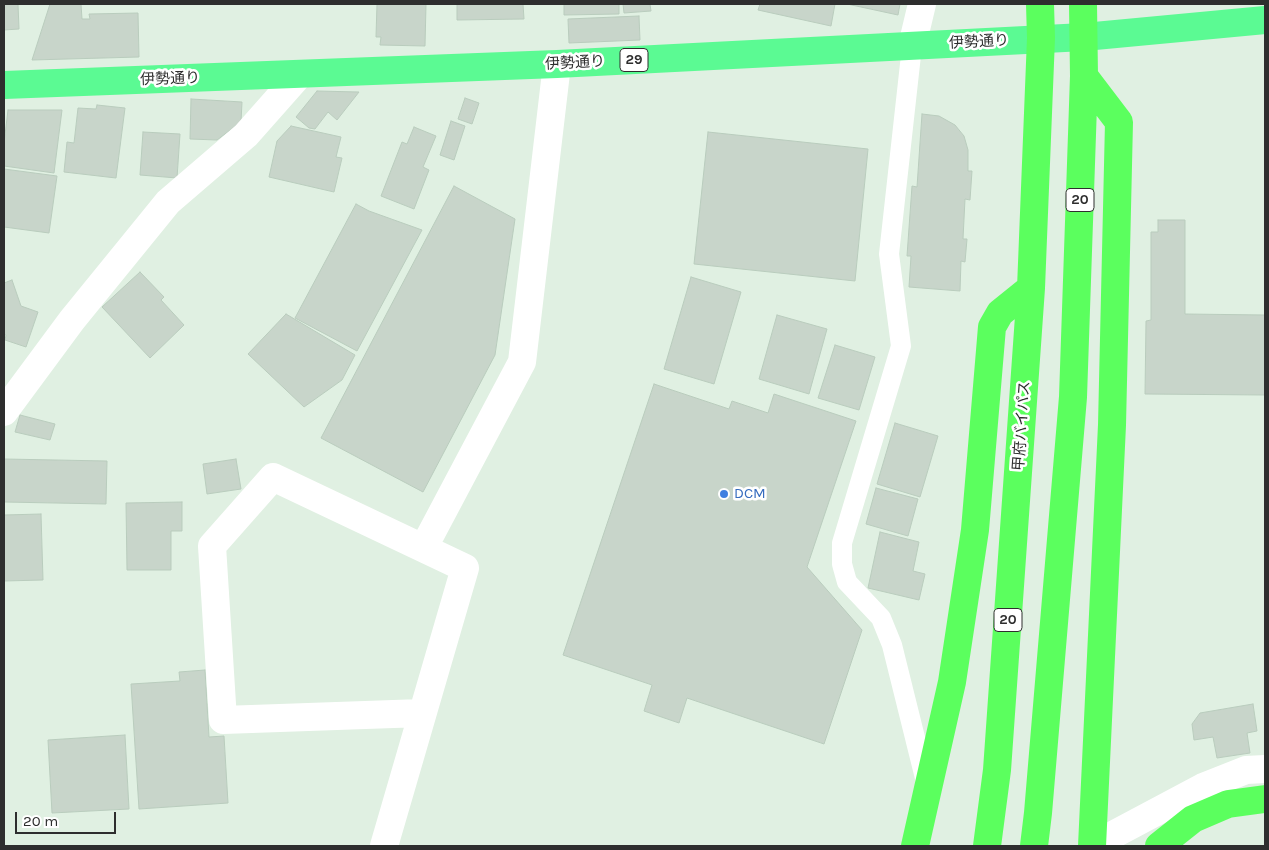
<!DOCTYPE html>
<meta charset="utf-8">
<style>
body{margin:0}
#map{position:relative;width:1269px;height:850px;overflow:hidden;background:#e0f0e2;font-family:Karla,sans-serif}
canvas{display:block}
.frame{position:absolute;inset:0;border:5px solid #2e2e2e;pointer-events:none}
.scale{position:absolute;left:15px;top:812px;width:101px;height:22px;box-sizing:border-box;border:2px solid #2e2e2e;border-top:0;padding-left:6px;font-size:15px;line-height:18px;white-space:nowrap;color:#2e2e2e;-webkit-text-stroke:4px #fff;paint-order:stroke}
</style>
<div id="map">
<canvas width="1269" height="850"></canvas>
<div class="frame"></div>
<div class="scale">20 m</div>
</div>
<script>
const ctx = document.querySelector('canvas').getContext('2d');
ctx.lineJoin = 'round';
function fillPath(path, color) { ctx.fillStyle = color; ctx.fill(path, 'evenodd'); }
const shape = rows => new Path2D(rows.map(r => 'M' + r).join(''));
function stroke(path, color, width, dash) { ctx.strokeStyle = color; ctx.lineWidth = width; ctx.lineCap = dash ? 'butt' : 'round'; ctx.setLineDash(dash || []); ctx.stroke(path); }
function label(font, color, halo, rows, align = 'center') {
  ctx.font = font + ' Karla,"Noto Sans JP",sans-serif'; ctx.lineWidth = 5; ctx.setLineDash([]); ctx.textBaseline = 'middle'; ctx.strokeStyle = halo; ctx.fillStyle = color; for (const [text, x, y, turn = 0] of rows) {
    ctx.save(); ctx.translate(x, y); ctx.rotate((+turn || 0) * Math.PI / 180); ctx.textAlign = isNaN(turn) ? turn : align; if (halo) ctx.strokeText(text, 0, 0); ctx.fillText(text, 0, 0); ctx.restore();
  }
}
const building = shape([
 [4,4,18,4,19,29,4,30,4,4],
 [50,4,81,4,82,19,90,19,89,14,138,13,139,57,32,60,50,4],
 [377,4,426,4,425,46,380,45,381,37,376,37,377,4],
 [457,4,523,4,524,19,457,20,457,4],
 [564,4,619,4,619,14,564,15,564,4],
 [623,4,650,4,651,11,624,13,623,4],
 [760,4,835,4,831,26,758,10,760,4],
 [847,4,900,4,898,15,847,4],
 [639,16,640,40,569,43,568,19,639,16],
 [317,91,359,92,337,120,328,112,315,129,309,128,296,117,317,91],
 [465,98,479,103,472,124,458,119,465,98],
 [191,99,242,102,241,122,217,140,190,139,191,99],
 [97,105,125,108,116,178,64,172,67,142,74,143,78,108,96,109,97,105],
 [8,110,62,110,54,173,4,166,4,143,8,110],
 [922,114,939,116,955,125,964,136,968,150,968,171,972,171,970,200,965,199,963,239,967,239,965,262,961,261,960,291,909,287,911,256,907,256,912,186,917,187,922,114],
 [451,121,465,126,454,160,440,155,451,121],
 [291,126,341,137,336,157,342,158,334,192,269,177,277,141,291,126],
 [414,127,436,136,423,167,429,170,414,209,381,196,402,142,407,144,414,127],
 [143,132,180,134,177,178,140,175,143,132],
 [708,132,868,149,855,281,694,264,708,132],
 [4,169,57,176,49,233,4,227,4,169],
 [454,186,515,219,495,355,423,492,321,438,454,186],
 [356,204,369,211,422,230,357,351,295,318,356,204],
 [1158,220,1185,220,1185,314,1265,315,1265,395,1145,394,1146,321,1151,320,1151,232,1158,232,1158,220],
 [140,272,164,297,161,300,184,325,150,358,102,307,140,272],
 [691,277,741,292,714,384,664,369,691,277],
 [12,280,21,306,38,312,26,347,5,340,6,335,4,334,4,283,12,280],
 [286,314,355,355,342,380,304,407,248,354,286,314],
 [777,315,827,329,809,394,759,379,777,315],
 [835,345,875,357,859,410,818,398,835,345],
 [654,384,729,409,732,401,768,413,774,394,856,421,807,567,862,630,824,744,687,698,679,723,644,711,652,685,563,655,654,384],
 [20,415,55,424,50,440,15,432,20,415],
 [895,423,938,436,920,497,877,484,895,423],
 [4,459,107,461,106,504,4,502,4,459],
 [236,459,241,489,207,494,203,464,236,459],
 [876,488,918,499,908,536,866,524,876,488],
 [182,502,182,531,171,531,171,570,127,570,126,503,182,502],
 [41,514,43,580,4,581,4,515,41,514],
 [880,532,919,542,913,571,925,574,919,600,868,588,880,532],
 [205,670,209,737,224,736,228,803,139,809,131,684,180,681,179,672,205,670],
 [1253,704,1257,731,1247,733,1250,753,1217,758,1213,737,1194,740,1192,724,1200,713,1253,704],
 [125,735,129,809,52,813,48,740,125,735]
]);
const lane = shape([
 [912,46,889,254,901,346,842,543,842,564,847,582,881,618,892,645,927,786]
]);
const street = shape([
 [912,46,922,4],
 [4,412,72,320,168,202,246,135,300,74],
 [424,547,522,362,557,64],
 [384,846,465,568,273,477,212,546,223,720,422,713],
 [1092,846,1203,787,1246,770,1265,769]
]);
const primary = shape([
 [4,85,557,64,1084,37,1265,20]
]);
const highway = shape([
 [1084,76,1119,122,1112,425,1092,846],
 [915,846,952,682,975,530,992,327,1000,313,1031,288],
 [987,846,997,770,1031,288,1041,38,1040,4],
 [1034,846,1038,813,1073,397,1084,76,1083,4],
 [1159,846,1193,819,1228,804,1265,799]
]);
const markers = [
 [724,494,5,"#3f7fe0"]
];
const shields = [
 [634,60,28],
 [1080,200,28],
 [1008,620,28]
];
const shieldNames = [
 ["29",634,60],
 ["20",1080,200],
 ["20",1008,620]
];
const streetNames = [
 ["伊勢通り",979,42,-3],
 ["伊勢通り",575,63,-3],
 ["伊勢通り",170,79,-2],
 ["甲府バイパス",1022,426,-86]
];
const shopNames = [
 ["DCM",734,494]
];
fillPath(building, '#c8d5ca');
stroke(building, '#b9ccbd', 1);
stroke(lane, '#fff', 20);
stroke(street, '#fff', 28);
stroke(primary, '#5bfa93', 28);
stroke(highway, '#5bff5e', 28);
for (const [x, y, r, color] of markers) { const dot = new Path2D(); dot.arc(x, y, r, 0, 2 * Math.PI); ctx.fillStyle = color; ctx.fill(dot); stroke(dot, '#fff', 2); }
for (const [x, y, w] of shields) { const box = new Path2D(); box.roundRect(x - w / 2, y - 11.5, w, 23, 4); ctx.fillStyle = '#fff'; ctx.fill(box); stroke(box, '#2e2e2e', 1); }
label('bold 14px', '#2e2e2e', null, shieldNames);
label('15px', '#2e2e2e', '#fff', streetNames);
label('15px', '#366cbe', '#fff', shopNames, 'left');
</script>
